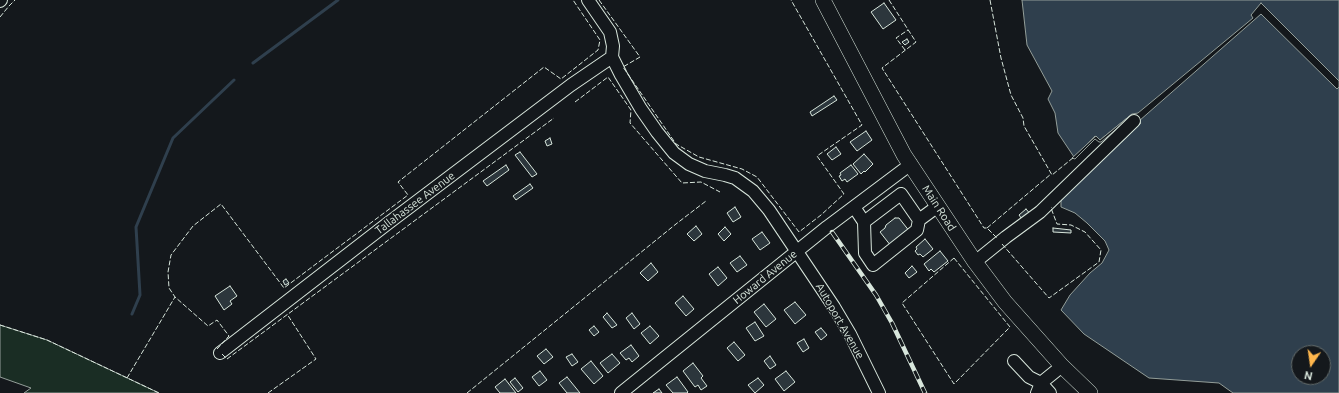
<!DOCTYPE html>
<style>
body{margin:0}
#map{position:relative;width:1339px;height:393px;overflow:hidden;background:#14181c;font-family:Ubuntu,sans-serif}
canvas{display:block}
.north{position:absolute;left:1291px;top:345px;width:40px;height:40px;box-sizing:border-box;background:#14181c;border:1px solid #626a69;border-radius:50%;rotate:193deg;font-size:11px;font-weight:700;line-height:16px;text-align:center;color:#d8e6dc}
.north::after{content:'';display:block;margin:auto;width:14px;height:18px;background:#ffb74d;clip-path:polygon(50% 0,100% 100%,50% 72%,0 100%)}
</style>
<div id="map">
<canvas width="1339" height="393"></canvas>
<div class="north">N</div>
</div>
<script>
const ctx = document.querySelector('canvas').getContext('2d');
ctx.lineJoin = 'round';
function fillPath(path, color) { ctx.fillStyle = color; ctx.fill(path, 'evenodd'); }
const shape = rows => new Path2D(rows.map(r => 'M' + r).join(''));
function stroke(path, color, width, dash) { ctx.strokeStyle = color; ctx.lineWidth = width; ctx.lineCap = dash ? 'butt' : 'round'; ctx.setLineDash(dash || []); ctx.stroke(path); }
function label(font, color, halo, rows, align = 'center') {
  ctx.font = font + ' Ubuntu,sans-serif'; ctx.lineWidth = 3; ctx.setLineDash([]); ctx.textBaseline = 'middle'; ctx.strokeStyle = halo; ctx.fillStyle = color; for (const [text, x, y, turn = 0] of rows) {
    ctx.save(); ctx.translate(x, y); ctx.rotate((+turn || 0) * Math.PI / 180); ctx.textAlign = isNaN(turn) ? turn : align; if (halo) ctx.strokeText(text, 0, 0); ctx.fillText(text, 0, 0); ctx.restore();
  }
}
const green = shape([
 [0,325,47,340,159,393,24,393,31,388,0,377,0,325]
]);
const water = shape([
 [1022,0,1339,0,1339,393,1233,393,1219,383,1149,378,1084,334,1061,310,1070,295,1090,273,1102,263,1109,250,1105,241,1087,223,1075,213,1061,207,1061,199,1141,123,1132,114,1100,140,1095,136,1074,157,1058,133,1055,113,1048,99,1052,91,1027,45,1022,0],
 [1299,353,1323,353,1323,377,1299,377,1299,353]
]);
const pier = shape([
 [1261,3,1339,81,1339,87,1337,89,1261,14,1139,121,1141,123,1069,192,1132,116,1101,142,1099,142,1095,139,1075,159,1072,158,1096,136,1100,140,1132,114,1138,113,1253,18,1251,15,1261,3]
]);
const stream = shape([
 [253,63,338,0],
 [132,314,140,295,136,227,173,138,234,80]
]);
const building = shape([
 [884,3,896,20,883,29,871,12,884,3],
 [907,39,909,42,905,45,902,42,907,39],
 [834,96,837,100,812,116,810,112,834,96],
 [866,131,872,140,857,151,850,142,866,131],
 [550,138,552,144,547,146,545,141,550,138],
 [836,147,841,154,832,160,827,154,836,147],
 [520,152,537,174,532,177,515,155,520,152],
 [864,154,873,164,865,172,864,171,861,174,853,164,864,154],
 [506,165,509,170,487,186,483,181,506,165],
 [851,165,858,174,847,182,845,179,842,181,839,176,841,175,840,173,851,165],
 [530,184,533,188,516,200,513,196,530,184],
 [735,207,741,217,733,222,727,213,735,207],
 [1026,209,1032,216,1024,222,1019,215,1026,209],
 [895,218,899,218,910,232,891,246,880,232,885,228,886,225,895,218],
 [696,226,702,234,694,241,687,234,696,226],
 [725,227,731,234,724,241,718,234,725,227],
 [1053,228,1071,230,1071,233,1053,232,1053,228],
 [762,232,770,243,760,250,752,239,762,232],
 [925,239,933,249,923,257,920,254,918,255,915,251,917,249,916,247,925,239],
 [940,251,948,261,934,272,931,269,929,271,924,264,940,251],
 [740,256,747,265,737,272,730,263,740,256],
 [651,263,658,272,648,281,640,273,651,263],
 [912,266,917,272,909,278,905,273,912,266],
 [718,267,727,278,718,286,709,274,718,267],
 [286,279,289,283,285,285,283,281,286,279],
 [230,286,237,296,230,301,232,304,224,310,215,296,230,286],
 [683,296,694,309,686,316,675,303,683,296],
 [795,302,806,315,795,324,784,310,795,302],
 [764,304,776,319,766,327,754,312,764,304],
 [607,313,617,325,612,328,603,317,607,313],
 [632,313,640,324,634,329,626,318,632,313],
 [755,322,764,336,755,341,746,328,755,322],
 [594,326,599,332,594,336,589,330,594,326],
 [650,326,659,336,650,344,641,333,650,326],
 [821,328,827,335,821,340,815,332,821,328],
 [804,339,809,348,803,352,797,343,804,339],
 [734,342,745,355,738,361,727,348,734,342],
 [631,345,639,356,632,362,629,358,626,360,620,353,631,345],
 [546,349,553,357,544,364,537,356,546,349],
 [572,354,578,362,572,366,566,357,572,354],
 [612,354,620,363,608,373,600,363,612,354],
 [770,356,776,365,770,369,764,361,770,356],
 [591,361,603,376,594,384,581,369,591,361],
 [693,363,703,376,701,378,707,386,701,390,698,385,695,387,683,371,693,363],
 [540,371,547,380,539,386,532,377,540,371],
 [786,371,795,382,784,391,775,379,786,371],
 [567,377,580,393,567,393,559,383,567,377],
 [677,377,688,392,687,393,673,393,666,385,677,377],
 [515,378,523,388,518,392,510,382,515,378],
 [758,378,764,385,755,393,748,385,758,378],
 [505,379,516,393,500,393,495,387,505,379],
 [659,389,662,393,653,393,659,389]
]);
const minor = shape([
 [588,0,610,32,613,46,612,57,621,75,641,109,657,132,674,153,689,164,705,171,725,175,735,178,753,191,769,210,834,307,850,334,879,393],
 [0,1,1,0],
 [854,207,864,222,865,253,873,265,917,230,919,220,901,194,864,222],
 [919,220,938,206],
 [975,262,1006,237,1040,212,1134,121],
 [220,353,387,224,571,85,612,57],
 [1014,361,1029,377,1041,383,1050,393],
 [621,393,827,227,911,164],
 [1037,393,1041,383,1062,366]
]);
const major = shape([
 [823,0,904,155,975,262,1005,302,1062,366,1090,393]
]);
const rail = shape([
 [832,232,876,295,892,323,925,393]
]);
const fence = shape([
 [599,0,640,57,623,67,676,144,699,157,742,169,757,177,799,232,821,215,844,194,817,156,862,125,791,0],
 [889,0,916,42,882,68,984,228,987,228,998,239],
 [990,0,1001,58,1011,95,1023,118,1024,126,1052,175,1074,157],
 [0,17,9,6,15,0],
 [905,50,896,38,908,30],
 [575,102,608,77,631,110,630,123,682,183,701,182,720,192],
 [987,228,1051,174],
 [1002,244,1049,298,1099,262,1101,250,1085,232,1071,225,1057,224,1051,208,1052,207],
 [954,258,1010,327,954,384,902,303,954,258],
 [0,325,47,340,159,393],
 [217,349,229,336,217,320,208,326,175,297,169,288,168,272,171,255,193,226,221,204,284,288,408,195,398,182,544,67,561,79,598,50,600,40,573,0],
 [222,354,227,359,554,118],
 [127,378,175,297],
 [268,393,316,359,287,314],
 [467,393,676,224,706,201]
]);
const streetNames = [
 ["Tallahassee Avenue",415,203,-37],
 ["Main Road",939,208,57],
 ["Howard Avenue",765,277,-39],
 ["Autoport Avenue",840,321,60]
];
fillPath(green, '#1a2d24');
stroke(green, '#939e99', 1);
fillPath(water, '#2f3f4d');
stroke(water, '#939e99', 1);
fillPath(pier, '#14181c');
stroke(pier, '#939e99', 1);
stroke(stream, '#2f3f4d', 3);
fillPath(building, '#2c363c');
stroke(building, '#d8e6dc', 1);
stroke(minor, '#d8e6dc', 14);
stroke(major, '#d8e6dc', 16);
stroke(minor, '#14181c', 12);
stroke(major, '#14181c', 15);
stroke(rail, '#d8e6dc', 4.5);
stroke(rail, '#14181c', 3, [9]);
stroke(fence, '#d8e6dc', 1, [5, 2]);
label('11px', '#d8e6dc', '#14181c', streetNames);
</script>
